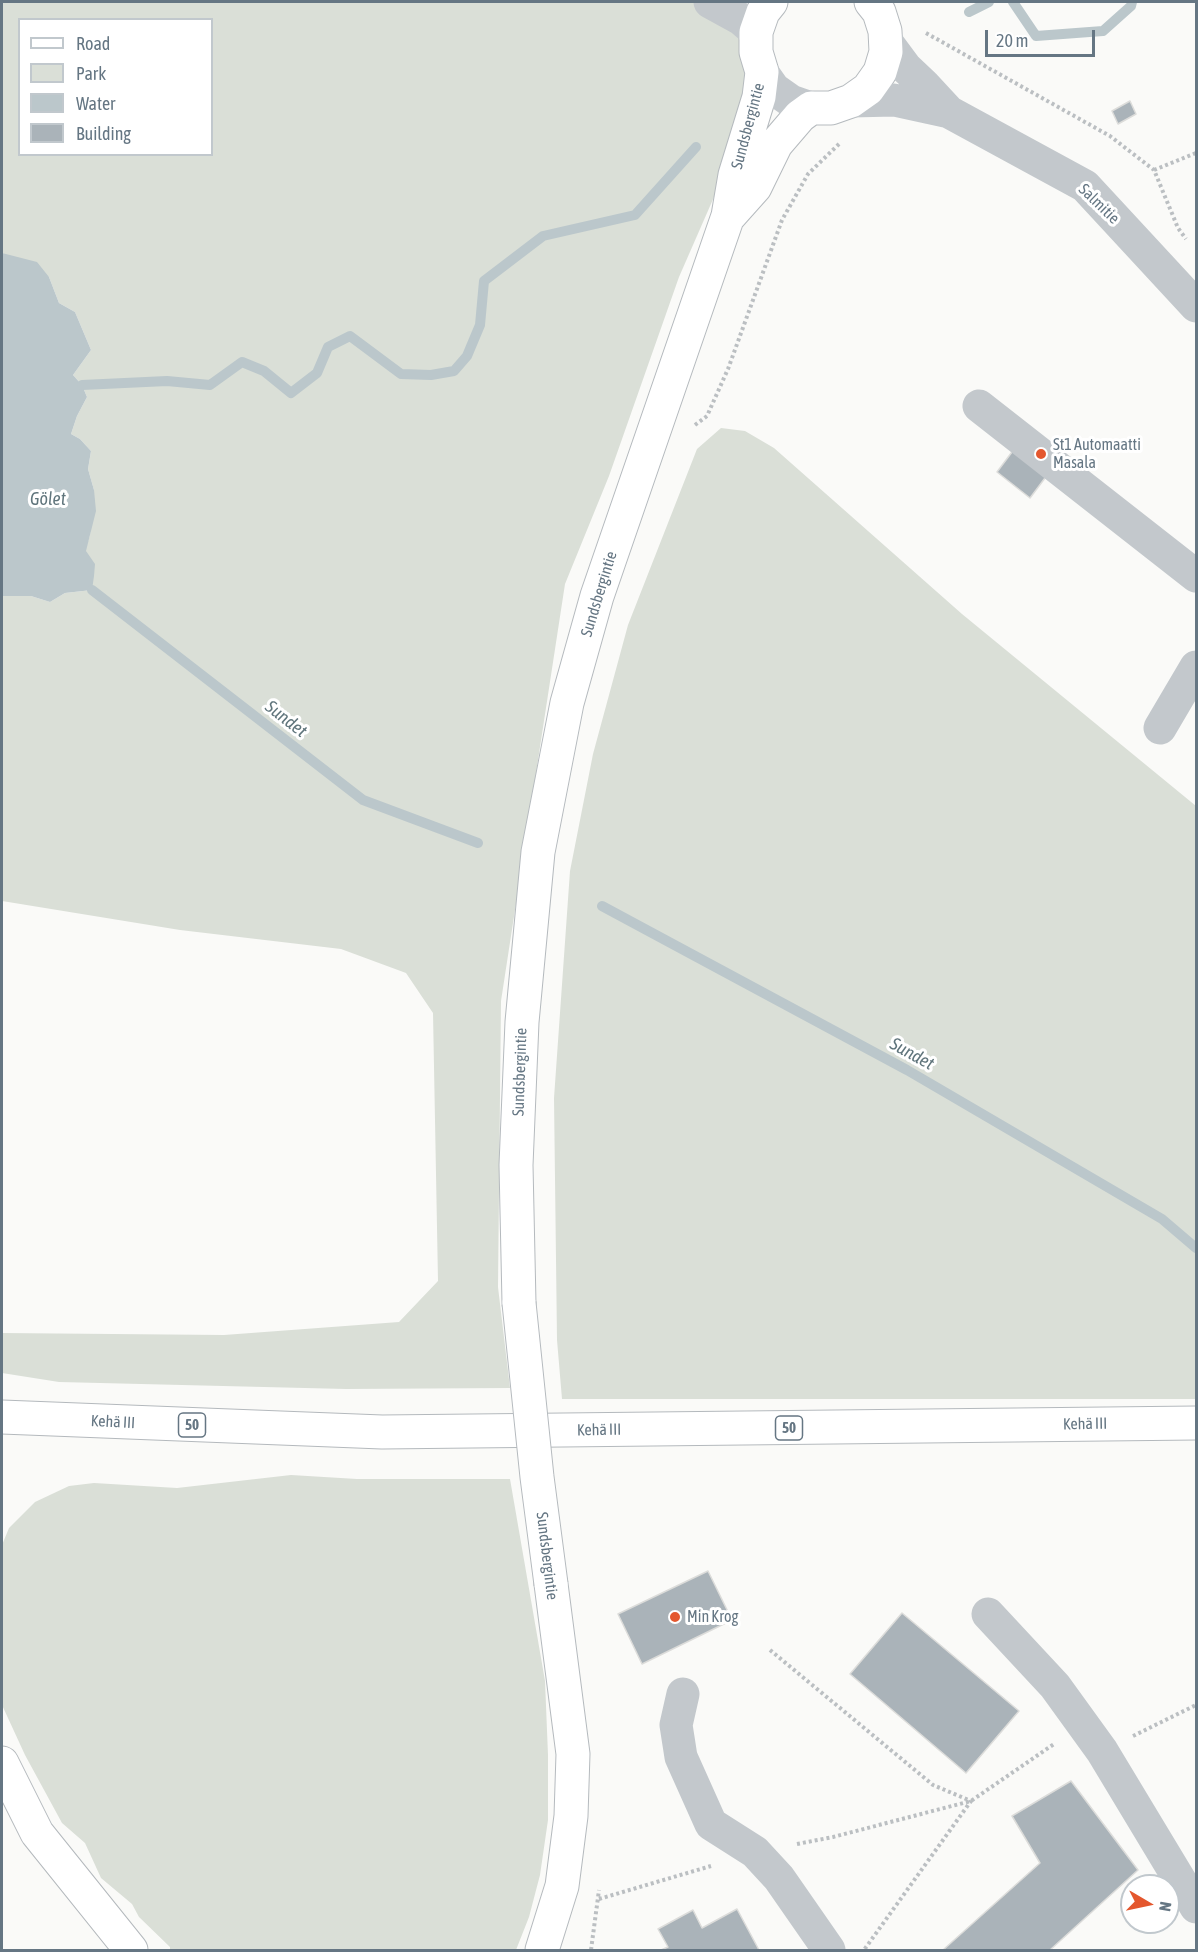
<!DOCTYPE html>
<meta charset="utf-8">
<style>
body{margin:0}
#map{position:relative;width:1198px;height:1952px;overflow:hidden;background:#fafaf8;font-family:"Asap Condensed",sans-serif}
canvas{display:block}
.frame{position:absolute;inset:0;border:3px solid #657683;pointer-events:none}
.legend{position:absolute;left:18px;top:18px;width:195px;height:138px;box-sizing:border-box;background:#fff;border:2px solid #c1c8cd;margin:0;padding:8px 10px;list-style:none;font-size:18px;color:#657683}
.legend li{display:flex;align-items:center;gap:12px;height:30px}
.legend b{width:30px;border:2px solid #c1c8cd}
.north{position:absolute;left:1120px;top:1874px;width:60px;height:60px;box-sizing:border-box;background:#fff;border:2px solid #c1c8cd;border-radius:50%;rotate:99deg;font-size:16px;font-weight:700;line-height:24px;text-align:center;color:#657683}
.north::after{content:'';display:block;margin:auto;width:21px;height:27px;background:#e4572e;clip-path:polygon(50% 0,100% 100%,50% 72%,0 100%)}
.scale{position:absolute;left:985px;top:30px;width:110px;height:27px;box-sizing:border-box;border:3px solid #657683;border-top:0;padding-left:8px;font-size:18px;line-height:21px;white-space:nowrap;color:#657683;-webkit-text-stroke:4px #fff;paint-order:stroke}
</style>
<div id="map">
<canvas width="1198" height="1952"></canvas>
<div class="frame"></div>
<ul class="legend">
<li><b style="height:8px;background:#fff"></b>Road</li>
<li><b style="height:16px;background:#dadfd7"></b>Park</li>
<li><b style="height:16px;background:#bbc7cb"></b>Water</li>
<li><b style="height:16px;background:#aab3b9"></b>Building</li>
</ul>
<div class="north">N</div>
<div class="scale">20 m</div>
</div>
<script>
const ctx = document.querySelector('canvas').getContext('2d');
ctx.lineJoin = 'round';
function fillPath(path, color) { ctx.fillStyle = color; ctx.fill(path, 'evenodd'); }
const shape = rows => new Path2D(rows.map(r => 'M' + r).join(''));
function stroke(path, color, width, dash) { ctx.strokeStyle = color; ctx.lineWidth = width; ctx.lineCap = dash ? 'butt' : 'round'; ctx.setLineDash(dash || []); ctx.stroke(path); }
function label(font, color, halo, rows, align = 'center') {
  ctx.font = font + ' "Asap Condensed",sans-serif'; ctx.lineWidth = 6; ctx.setLineDash([]); ctx.textBaseline = 'middle'; ctx.strokeStyle = halo; ctx.fillStyle = color; for (const [text, x, y, turn = 0] of rows) {
    ctx.save(); ctx.translate(x, y); ctx.rotate((+turn || 0) * Math.PI / 180); ctx.textAlign = isNaN(turn) ? turn : align; if (halo) ctx.strokeText(text, 0, 0); ctx.fillText(text, 0, 0); ctx.restore();
  }
}
const green = shape([
 [2,2,693,2,727,16,758,69,735,149,679,277,609,476,565,584,501,1001,498,1287,510,1388,346,1389,59,1382,2,1373,2,1333,224,1335,399,1322,438,1281,433,1013,406,973,341,949,180,930,2,901,2,596,31,596,50,602,65,593,92,590,85,551,90,535,94,490,88,469,91,451,80,439,71,434,77,416,87,397,82,385,73,375,91,350,75,312,59,303,49,277,2,253],
 [20,20,212,20,212,154,20,154],
 [721,428,745,431,774,448,962,614,1196,806,1196,1399,562,1399,557,1340,554,1098,570,871,593,754,628,625,697,449],
 [291,1475,357,1479,510,1479,545,1681,548,1755,548,1820,540,1875,529,1917,516,1950,170,1950,170,1947,139,1917,132,1904,101,1878,85,1843,62,1823,25,1755,2,1705,2,1545,9,1528,35,1502,69,1486,94,1483,177,1488]
]);
const water = shape([
 [2,253,37,262,49,277,59,303,75,312,91,350,73,375,82,385,87,397,77,416,71,434,80,439,91,451,88,469,94,490,96,511,86,551,95,564,94,576,92,590,65,593,50,602,31,596,2,596]
]);
const stream = shape([
 [1013,2,1036,36,1103,31,1131,6,1132,2],
 [969,12,989,2],
 [82,385,167,381,210,385,242,362,264,371,291,393,317,373,328,347,350,336,401,374,431,375,454,371,467,356,480,325,484,281,543,236,635,215,696,147],
 [92,590,363,800,478,843],
 [602,906,907,1070,1162,1219,1196,1248]
]);
const building = shape([
 [1130,101,1136,114,1118,124,1112,111,1130,101],
 [1021,440,1054,466,1030,498,997,472,1021,440],
 [708,1571,732,1620,642,1664,618,1614,708,1571],
 [902,1613,1019,1711,966,1773,850,1674,902,1613],
 [1071,1781,1138,1870,1050,1950,943,1950,1040,1863,1012,1816,1071,1781],
 [737,1909,759,1950,661,1950,668,1947,658,1929,693,1910,702,1928,737,1909]
]);
const path = shape([
 [926,33,1110,136,1154,170,1178,228,1186,239],
 [1154,170,1196,153],
 [695,425,707,416,728,369,782,220,808,174,840,143],
 [770,1650,933,1785,971,1801,864,1950],
 [1133,1736,1196,1705],
 [797,1844,833,1837,971,1801,1054,1744],
 [599,1899,711,1866],
 [591,1950,599,1890]
]);
const minor = shape([
 [710,2,741,19,756,32],
 [886,41,906,68,924,85,949,112,1085,186,1196,306],
 [762,72,774,89,791,101,811,108],
 [851,101,894,100,949,112],
 [979,406,1196,576],
 [1160,728,1196,667],
 [988,1614,1055,1686,1102,1751,1196,1907],
 [683,1694,676,1725,681,1757,711,1824,755,1852,779,1878,829,1950]
]);
const major = shape([
 [730,215,755,187,776,144,800,116,811,108,831,108,851,101,868,89,880,72,886,52,885,31,879,12,871,2],
 [519,1303,516,1165,522,1022,538,852,567,703,597,596,728,216,735,175,759,97,762,72,756,52,756,32,763,12,771,2],
 [542,1950,562,1886,571,1816,573,1754,551,1584]
]);
const highway = shape([
 [2,1417,382,1432,1196,1423],
 [2,1763,37,1833,131,1950]
]);
const majorBridge = shape([
 [519,1303,537,1477,551,1584]
]);
const markers = [
 [1041,454,6,"#e4572e"],
 [675,1617,6,"#e4572e"]
];
const shields = [
 [192,1425,27],
 [789,1428,27]
];
const shieldNames = [
 ["50",192,1425],
 ["50",789,1428]
];
const streetNames = [
 ["Sundsbergintie",748,126,-75],
 ["Salmitie",1099,204,44],
 ["Sundsbergintie",599,594,-73],
 ["Sundsbergintie",520,1072,-88],
 ["Kehä III",113,1422,3],
 ["Kehä III",1085,1424,-1],
 ["Kehä III",599,1430,-1],
 ["Sundsbergintie",547,1556,83]
];
const poiNames = [
 ["St1 Automaatti",1053,445],
 ["Masala",1053,463],
 ["Min Krog",687,1617]
];
const waterNames = [
 ["Gölet",48,499],
 ["Sundet",286,719,38],
 ["Sundet",912,1054,29]
];
fillPath(green, '#dadfd7');
fillPath(water, '#bbc7cb');
stroke(stream, '#bbc7cb', 10);
fillPath(building, '#aab3b9');
stroke(building, '#dcdcda', 1.5);
stroke(major, '#b5babe', 35);
stroke(highway, '#b4b9bd', 35);
stroke(path, '#bbbfc2', 4, [3, 3]);
stroke(minor, '#c3c8cc', 33);
stroke(major, '#fff', 33);
stroke(highway, '#fff', 33);
stroke(majorBridge, '#b5babe', 35, []);
stroke(majorBridge, '#fff', 33);
for (const [x, y, r, color] of markers) { const dot = new Path2D(); dot.arc(x, y, r, 0, 2 * Math.PI); ctx.fillStyle = color; ctx.fill(dot); stroke(dot, '#fff', 2); }
for (const [x, y, w] of shields) { const box = new Path2D(); box.roundRect(x - w / 2, y - 12, w, 24, 4.5); ctx.fillStyle = '#fff'; ctx.fill(box); stroke(box, '#657683', 1.5); }
label('bold 15px', '#657683', null, shieldNames);
label('16px', '#657683', '#fff', streetNames);
label('16px', '#657683', '#fff', poiNames, 'left');
label('italic 18px', '#60757c', '#fff', waterNames);
</script>
